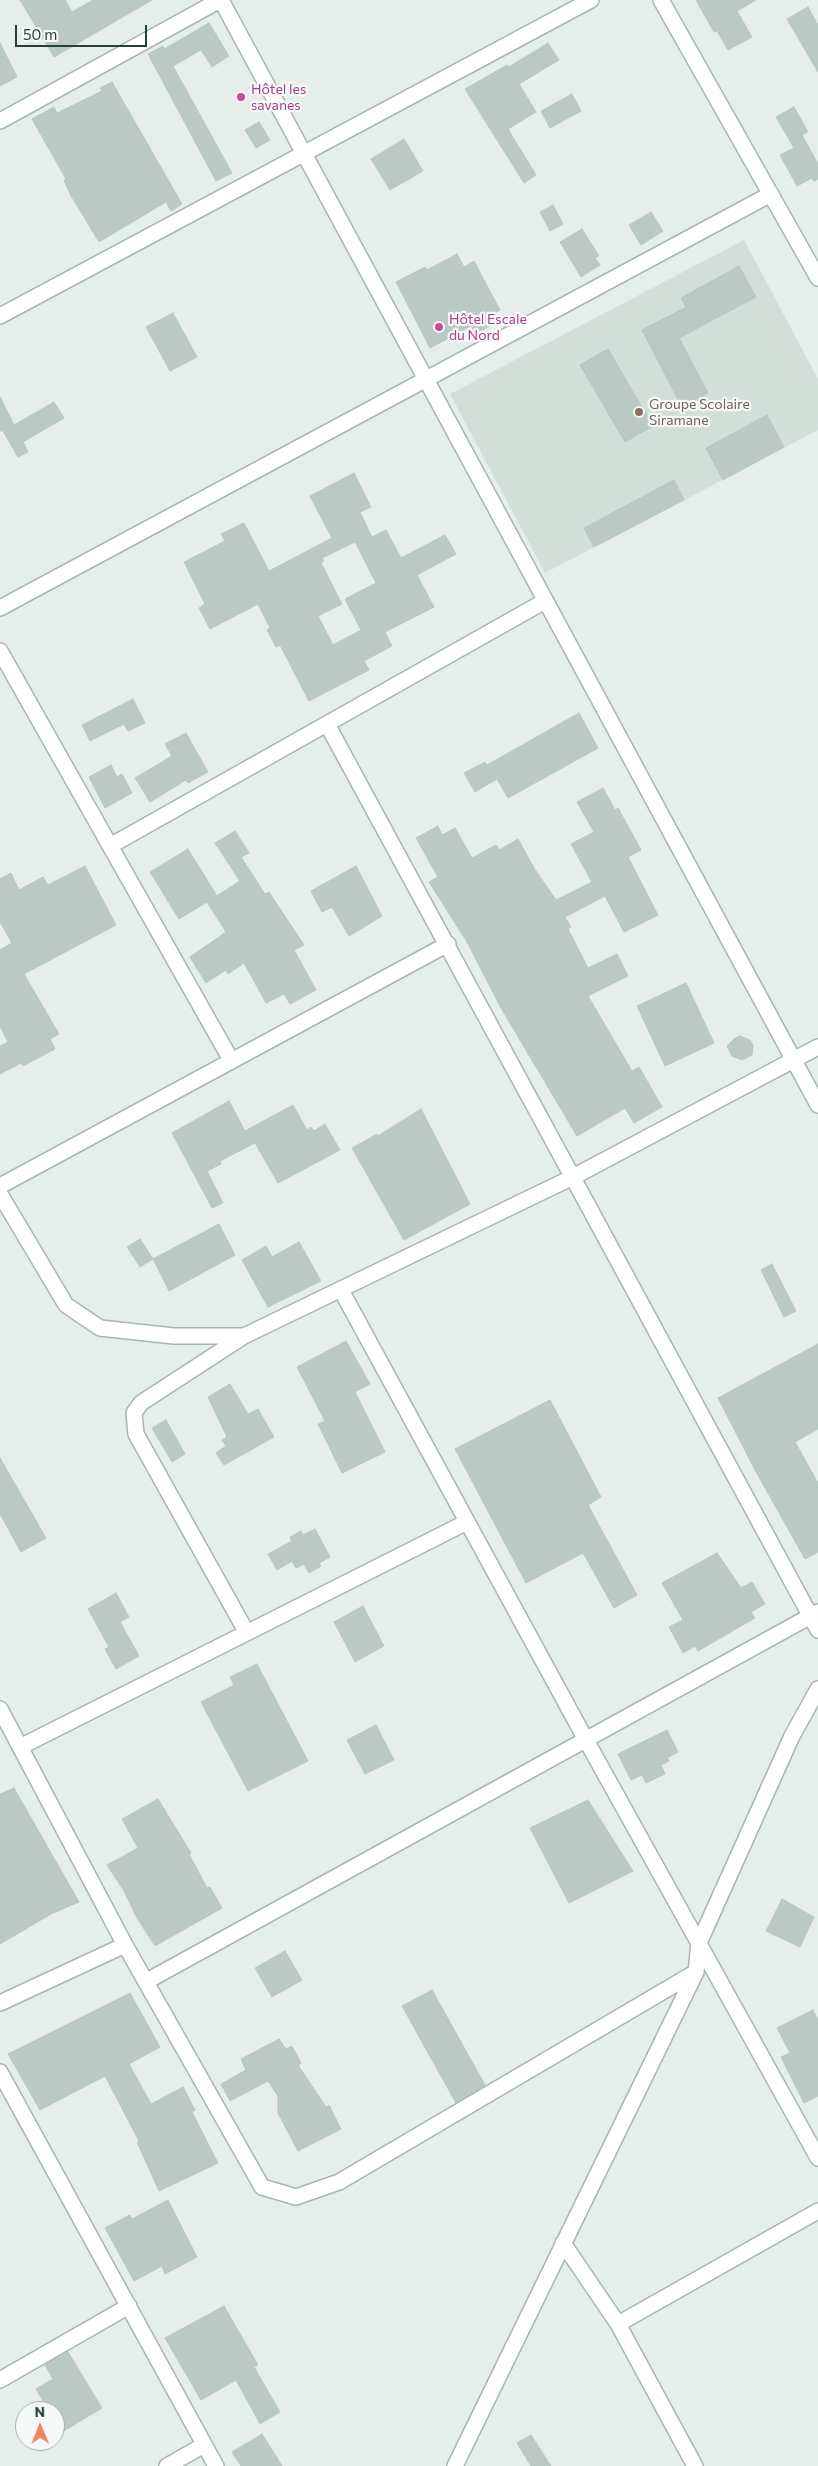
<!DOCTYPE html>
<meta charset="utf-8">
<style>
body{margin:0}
#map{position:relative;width:818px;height:2466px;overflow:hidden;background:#e5eeea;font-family:Commissioner,sans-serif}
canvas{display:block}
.north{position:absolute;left:15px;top:2401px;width:50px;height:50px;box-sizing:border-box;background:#f5faf8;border:1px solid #a1b0ab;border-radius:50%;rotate:359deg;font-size:14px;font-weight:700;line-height:20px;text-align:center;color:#244038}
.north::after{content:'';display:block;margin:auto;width:18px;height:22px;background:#f1845f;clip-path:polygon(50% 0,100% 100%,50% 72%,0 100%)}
.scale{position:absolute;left:15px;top:25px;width:132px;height:22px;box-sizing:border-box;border:2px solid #244038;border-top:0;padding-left:6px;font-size:15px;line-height:18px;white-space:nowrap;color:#244038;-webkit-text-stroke:4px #f5faf8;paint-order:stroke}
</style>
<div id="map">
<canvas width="818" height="2466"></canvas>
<div class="north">N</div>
<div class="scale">50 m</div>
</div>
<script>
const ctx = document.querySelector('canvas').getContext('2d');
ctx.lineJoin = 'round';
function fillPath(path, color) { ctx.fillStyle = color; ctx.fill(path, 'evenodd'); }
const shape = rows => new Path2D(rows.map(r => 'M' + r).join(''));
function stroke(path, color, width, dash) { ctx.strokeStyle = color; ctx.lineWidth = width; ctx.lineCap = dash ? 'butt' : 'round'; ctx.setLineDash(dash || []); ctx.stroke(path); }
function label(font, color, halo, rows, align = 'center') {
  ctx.font = font + ' Commissioner,sans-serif'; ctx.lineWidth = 4.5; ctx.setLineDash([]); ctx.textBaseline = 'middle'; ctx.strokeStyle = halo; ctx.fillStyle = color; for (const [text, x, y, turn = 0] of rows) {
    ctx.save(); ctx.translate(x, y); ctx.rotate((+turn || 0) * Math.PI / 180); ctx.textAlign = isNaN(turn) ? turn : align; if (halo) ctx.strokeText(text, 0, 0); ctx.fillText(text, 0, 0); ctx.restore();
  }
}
const built = shape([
 [744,240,818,379,818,430,545,573,450,394]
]);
const building = shape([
 [20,0,65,0,72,12,93,0,152,0,54,57,20,0],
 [696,0,756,0,737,11,752,37,728,50,717,31,714,32,696,0],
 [808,7,818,25,818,72,787,19,808,7],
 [209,23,229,56,212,67,201,50,173,66,232,173,216,181,148,54,163,46,164,49,209,23],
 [0,43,17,77,0,86,0,43],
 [548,43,559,60,519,84,536,112,508,129,536,175,524,183,465,89,507,65,509,67,548,43],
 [112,82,182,204,171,211,166,202,99,242,70,194,64,180,66,179,32,119,54,107,57,113,102,91,100,88,112,82],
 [572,94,581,111,550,128,541,111,572,94],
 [794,107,808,132,802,135,818,164,818,179,814,181,812,178,797,186,780,155,794,148,776,117,794,107],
 [259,122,270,140,256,148,245,130,259,122],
 [404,139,423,171,390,190,371,159,404,139],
 [553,205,563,224,550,231,540,212,553,205],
 [651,212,663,231,641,245,629,225,651,212],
 [582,229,599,256,595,258,600,265,581,277,560,242,582,229],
 [457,254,464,267,474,261,500,310,495,313,499,321,475,334,471,326,430,348,396,282,425,267,427,270,457,254],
 [739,266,756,297,679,338,708,393,682,407,642,330,686,307,681,298,739,266],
 [173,313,197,357,170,371,146,327,173,313],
 [608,349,653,426,625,442,580,365,608,349],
 [0,397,14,425,54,402,64,418,23,442,28,452,18,457,3,431,0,431,0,397],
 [767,415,784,447,723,480,706,448,767,415],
 [354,473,371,507,360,512,372,537,386,530,401,558,445,535,456,554,417,575,434,607,385,632,392,646,364,661,369,670,309,701,280,645,276,647,267,630,270,628,258,604,210,629,199,608,205,604,184,562,225,541,221,534,244,523,269,571,332,538,310,496,354,473],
 [355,542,376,583,345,599,361,630,333,645,318,616,342,604,321,563,324,561,322,558,355,542],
 [674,480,684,500,594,547,584,528,674,480],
 [133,699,145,723,128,731,124,724,90,741,82,725,133,699],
 [579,713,598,748,508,798,497,779,475,792,464,773,485,762,487,765,579,713],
 [186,733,208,772,188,783,186,780,150,802,135,778,172,756,165,744,186,733],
 [111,765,117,777,122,774,132,793,105,808,89,777,111,765],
 [603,788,615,810,618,808,641,850,628,857,658,915,624,932,605,896,565,917,571,927,568,929,588,968,617,954,628,976,588,996,632,1071,639,1067,662,1107,634,1123,625,1108,577,1136,501,1008,467,942,429,882,438,877,416,838,438,826,442,835,455,828,472,858,496,845,499,850,518,839,534,868,556,900,592,882,571,844,594,832,577,802,603,788],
 [235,831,249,853,241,857,265,894,269,892,304,945,294,950,316,990,290,1004,284,994,266,1003,244,963,228,974,226,970,206,983,190,957,226,932,207,902,240,881,215,843,235,831],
 [188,849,217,896,179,919,150,872,188,849],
 [85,866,116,925,24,974,59,1034,50,1039,55,1049,23,1066,21,1063,0,1074,0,1046,8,1042,0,1026,0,950,12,943,0,922,0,879,11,873,19,890,43,877,48,885,85,866],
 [356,866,382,916,349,936,332,907,322,912,311,891,356,866],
 [686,983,714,1043,665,1066,637,1006,686,983],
 [740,1036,750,1040,753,1045,752,1055,742,1060,732,1056,727,1046,735,1038,740,1036],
 [229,1101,245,1131,293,1105,307,1130,311,1127,314,1131,325,1124,340,1150,278,1183,255,1143,220,1161,221,1164,207,1171,223,1203,212,1208,172,1133,229,1101],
 [421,1109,470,1204,404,1240,352,1148,377,1134,378,1136,421,1109],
 [219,1224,235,1255,169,1291,153,1259,219,1224],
 [140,1239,153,1259,140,1267,127,1247,140,1239],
 [299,1242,321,1281,268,1307,242,1260,266,1246,272,1257,299,1242],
 [772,1264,796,1311,784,1317,761,1270,772,1264],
 [346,1341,370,1384,355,1392,385,1452,342,1473,318,1424,325,1421,297,1367,346,1341],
 [818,1344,818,1429,795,1442,818,1483,818,1552,805,1559,755,1470,718,1398,818,1344],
 [230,1384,248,1414,258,1409,274,1437,224,1465,216,1453,226,1446,222,1440,227,1437,208,1397,230,1384],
 [550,1400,601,1497,588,1505,637,1595,614,1608,583,1553,526,1583,455,1449,550,1400],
 [166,1420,185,1454,172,1462,152,1428,166,1420],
 [0,1458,46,1538,21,1552,0,1514,0,1458],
 [315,1529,330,1557,319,1563,321,1566,309,1573,304,1564,296,1568,292,1561,277,1570,268,1554,292,1541,290,1537,301,1531,303,1535,315,1529],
 [717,1553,741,1588,752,1582,765,1604,751,1612,755,1618,698,1651,695,1646,683,1653,669,1627,683,1620,662,1583,717,1553],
 [116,1593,129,1617,120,1622,139,1656,116,1669,105,1649,109,1647,88,1609,116,1593],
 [363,1606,384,1646,355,1662,334,1622,363,1606],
 [257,1664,308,1761,248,1791,201,1702,234,1685,230,1677,257,1664],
 [376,1725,394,1760,365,1774,347,1740,376,1725],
 [667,1730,678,1752,667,1758,669,1761,661,1765,665,1774,646,1783,642,1775,631,1780,618,1754,667,1730],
 [14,1788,79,1902,51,1914,0,1944,0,1794,14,1788],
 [158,1799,191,1853,189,1854,207,1888,210,1887,222,1908,155,1946,137,1918,124,1891,107,1865,138,1848,122,1819,158,1799],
 [588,1800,633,1871,569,1903,530,1828,588,1800],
 [782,1899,814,1917,800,1947,766,1931,782,1899],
 [285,1951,302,1980,272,1997,255,1968,285,1951],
 [432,1990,485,2085,456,2103,402,2006,432,1990],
 [130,1993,160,2047,129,2064,151,2104,183,2087,195,2110,192,2112,218,2163,159,2191,137,2142,139,2141,105,2076,40,2110,8,2054,130,1993],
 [813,2010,818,2020,818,2096,804,2103,781,2057,790,2053,777,2028,813,2010],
 [279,2039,286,2049,292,2046,301,2063,298,2065,326,2107,329,2105,341,2129,298,2151,278,2113,278,2096,268,2081,230,2101,221,2084,246,2070,241,2059,279,2039],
 [168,2200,197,2257,165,2274,162,2266,134,2281,105,2228,130,2215,132,2219,168,2200],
 [224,2306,258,2365,254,2367,280,2412,260,2424,236,2380,201,2400,165,2338,224,2306],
 [68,2352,102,2408,62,2432,55,2421,55,2411,49,2411,36,2389,53,2379,45,2365,68,2352],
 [262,2434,282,2466,241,2466,232,2452,262,2434],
 [531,2435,551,2466,531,2466,517,2443,531,2435]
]);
const minor = shape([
 [221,0,818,1105],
 [0,121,220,0],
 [0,316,591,0],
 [0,608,771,194],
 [0,651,231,1060],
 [327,724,818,1630],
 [110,846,545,601],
 [0,1186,448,944],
 [0,1194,66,1305,100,1328,174,1336,244,1336],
 [341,1290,586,1740,818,2158],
 [247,1633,136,1434,134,1413,141,1403,244,1336,573,1177,818,1047],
 [0,1709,125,1945,262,2187,296,2197,339,2182,696,1972],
 [20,1747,467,1522],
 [147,1981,818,1612],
 [0,2003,125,1945],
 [0,2072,216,2466],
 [563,2243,618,2324,695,2466],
 [618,2324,818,2211],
 [0,2380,129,2306],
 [167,2466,204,2445],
 [455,2466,696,1972,699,1943,792,1736,818,1689]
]);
const secondary = shape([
 [661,0,818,278]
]);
const markers = [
 [241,97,5,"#d1479c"],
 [439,327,5,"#d1479c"],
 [639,412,5,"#8d6e63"]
];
const hotelNames = [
 ["Hôtel les",251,89],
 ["savanes",251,105],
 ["Hôtel Escale",449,319],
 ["du Nord",449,335]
];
const educationNames = [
 ["Groupe Scolaire",649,404],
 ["Siramane",649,420]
];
fillPath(built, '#d3ded9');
fillPath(building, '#bac9c3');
stroke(building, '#b7c7c1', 1);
stroke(minor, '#a7b6b1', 18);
stroke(secondary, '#a3b9b2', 18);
stroke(minor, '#fff', 15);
stroke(secondary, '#fff', 15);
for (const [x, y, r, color] of markers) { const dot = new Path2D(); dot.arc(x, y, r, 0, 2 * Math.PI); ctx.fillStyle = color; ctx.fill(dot); stroke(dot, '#f5faf8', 2); }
label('14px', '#b23c85', '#f5faf8', hotelNames, 'left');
label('14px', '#785e54', '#f5faf8', educationNames, 'left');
</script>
